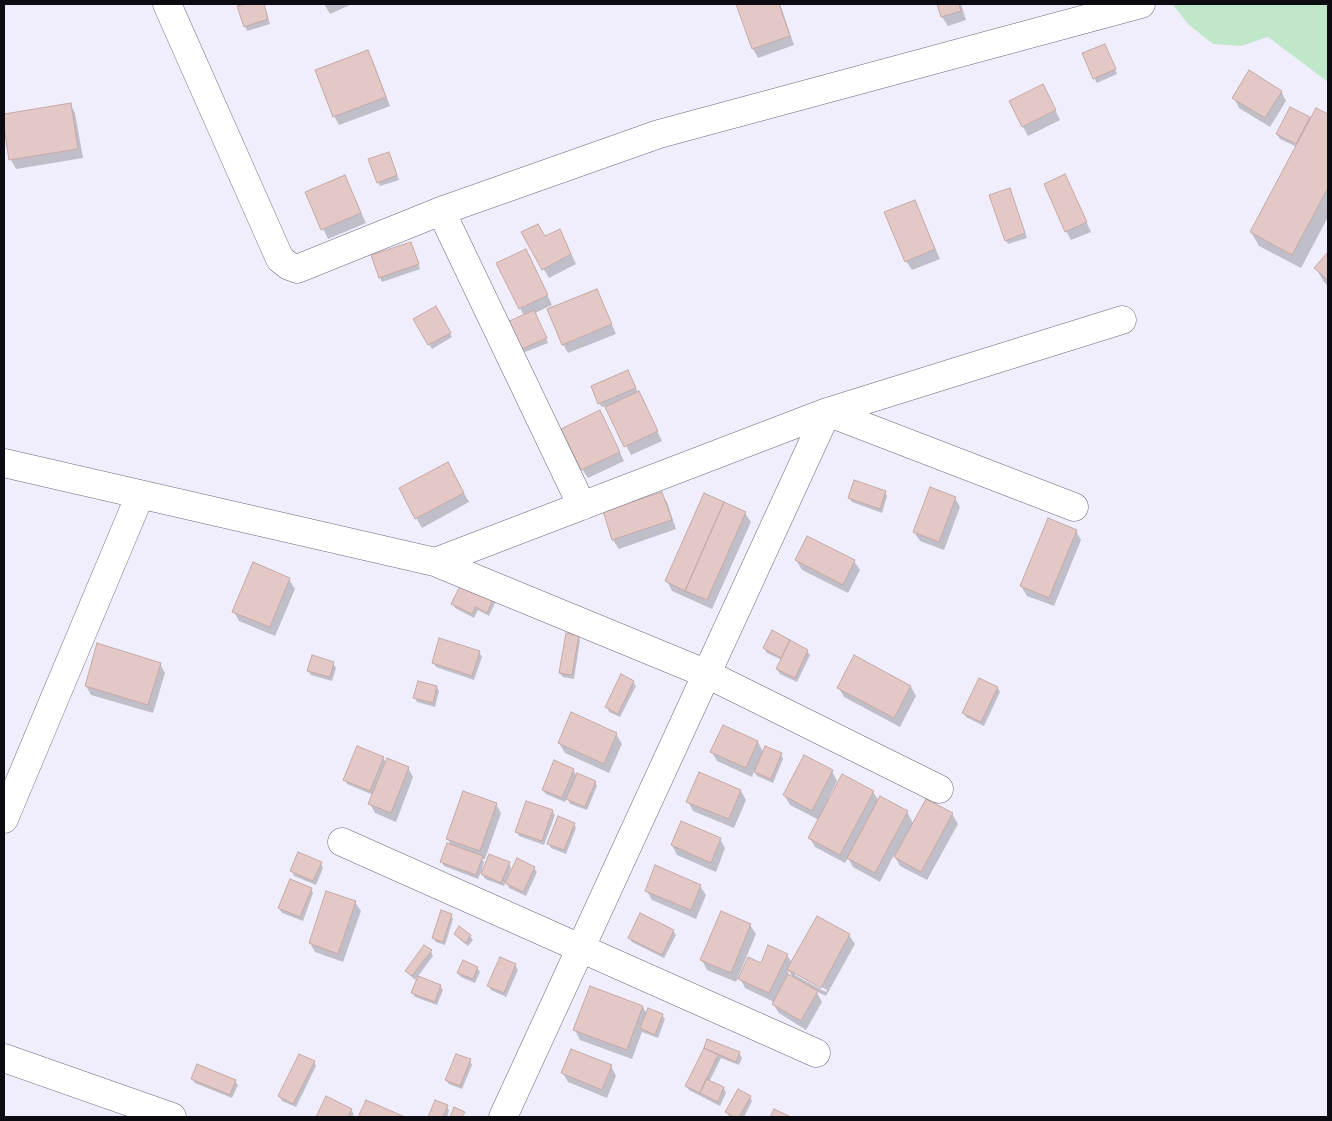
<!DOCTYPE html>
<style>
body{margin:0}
#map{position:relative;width:1332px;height:1121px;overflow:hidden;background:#f0eefc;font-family:Quicksand,sans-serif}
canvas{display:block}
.frame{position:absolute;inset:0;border:5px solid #0c0b12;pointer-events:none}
</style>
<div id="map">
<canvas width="1332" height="1121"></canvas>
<div class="frame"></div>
</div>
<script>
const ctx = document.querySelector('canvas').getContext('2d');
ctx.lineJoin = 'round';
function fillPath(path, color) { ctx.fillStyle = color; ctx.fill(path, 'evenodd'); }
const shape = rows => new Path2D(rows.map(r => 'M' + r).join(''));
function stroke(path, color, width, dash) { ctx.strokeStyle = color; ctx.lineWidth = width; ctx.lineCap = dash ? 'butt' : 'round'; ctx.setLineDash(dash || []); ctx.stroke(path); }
const green = shape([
 [1172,4,1328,4,1328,82,1268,37,1241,46,1213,44,1189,25]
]);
const shadow = shape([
 [251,4,264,4,270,24,247,31,239,7],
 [324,4,350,4,350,5,330,14],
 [742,4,780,4,794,45,758,58,753,49,738,5],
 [938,4,961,4,966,20,948,26,942,17],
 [1107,50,1117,74,1097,83,1094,78],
 [368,52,373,61,390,106,339,125,334,116],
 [1281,91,1286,101,1270,127,1239,108,1234,98],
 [1048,95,1060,120,1028,136,1010,102],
 [70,104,75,113,83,158,16,169,11,160,4,115],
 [1317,109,1328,115,1328,217,1301,268,1259,246,1251,232,1297,147,1280,139,1277,134,1309,118,1311,121],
 [391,158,399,180,380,186,378,182],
 [344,176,366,223,328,239,306,192],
 [1065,176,1091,232,1071,240,1066,231],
 [1010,190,1027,238,1008,244,1006,240],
 [914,201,940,259,912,270,906,261],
 [560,230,576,264,549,278,522,233,544,237],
 [413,247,420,269,382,282,380,278],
 [1328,253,1328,286,1324,282,1316,268],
 [531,260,552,305,535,313,548,343,520,354,524,316,520,308],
 [597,291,616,334,568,353,563,344],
 [435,308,452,337,432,349,415,320],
 [630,376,662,441,631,455,606,406,602,407,599,403],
 [605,421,624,461,588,478,582,469],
 [447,464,469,502,422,528,400,489],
 [885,492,887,496,882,513,852,502,849,498],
 [661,493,667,502,676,529,619,549,613,540,604,512],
 [955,498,960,507,944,550,920,541,914,532],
 [745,513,751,522,712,609,672,591,667,581],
 [1076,531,1081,540,1054,606,1027,596,1021,586],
 [796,560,854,561,860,570,848,593,802,570],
 [289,579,295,589,275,636,239,621,234,612],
 [497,599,489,616,478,610,474,618,455,608,453,604],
 [772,632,807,651,810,655,797,682,780,674,777,669,782,660,767,653,764,648],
 [578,636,580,640,574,679,563,677,560,673],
 [479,652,482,657,474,680,436,667,433,662],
 [855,657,911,687,916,696,900,727,844,697,839,688],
 [333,663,336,668,332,681,311,675,308,670],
 [160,664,165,673,153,713,91,695,86,686],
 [633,682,636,686,620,717,609,712,607,707],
 [437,687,439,691,435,707,417,702,415,698],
 [998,688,1000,692,984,726,966,717,964,713],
 [723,726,758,742,763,752,781,754,783,759,773,783,757,776,754,771,752,777,717,761,712,752],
 [616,734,622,744,609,773,565,753,559,743],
 [383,758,386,763,408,768,413,777,396,822,375,813,370,804,373,795,347,784,345,780],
 [573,770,577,776,595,782,597,786,587,810,570,804,567,797,565,802,546,794,543,790],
 [832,771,837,781,828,799,830,800,873,792,879,801,907,812,913,823,952,814,958,824,927,880,900,866,894,855,880,882,853,867,848,858,845,863,815,847,810,838,819,820,790,805,784,795],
 [741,791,746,800,734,828,693,811,688,801],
 [496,804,501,813,485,859,482,859,484,862,482,869,509,863,511,868,507,879,509,880,534,868,537,872,526,896,509,888,506,881,504,886,485,879,481,872,478,879,444,866,442,862,452,847,447,838],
 [552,811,555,815,544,845,519,836,517,832],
 [574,824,576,828,566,854,551,848,549,844],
 [720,839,725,848,716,872,677,855,672,845],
 [321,863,323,868,316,885,294,876,292,871],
 [700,886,706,895,696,919,652,900,647,891],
 [311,889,313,893,303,921,282,913,279,908],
 [355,902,361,911,343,962,315,952,310,943],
 [451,915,453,919,445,945,436,942,433,938],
 [750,925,756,934,736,982,707,970,702,960],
 [673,931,676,935,664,958,632,942,629,937],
 [455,934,470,936,473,940,468,946,458,938],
 [849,935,855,944,826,996,816,991,822,1002,806,1030,779,1013,773,1004,774,1002,745,988,740,978,787,955,792,963],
 [789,971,794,979,787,975],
 [795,972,827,990,826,992,795,975],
 [431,951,433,956,415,980,406,971],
 [515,965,518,970,506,997,491,990,489,986],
 [477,968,480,972,475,983,461,977,458,973],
 [440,986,443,990,437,1005,415,997,413,993],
 [591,988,643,1007,647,1014,662,1015,665,1019,658,1038,642,1032,632,1059,580,1040,575,1030],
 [708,1040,739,1053,742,1058,739,1065,721,1058,709,1082,724,1088,726,1093,720,1106,689,1090,686,1086],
 [470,1060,472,1065,462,1089,449,1084,446,1080],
 [314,1062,316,1066,296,1107,282,1101,279,1096],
 [611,1066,616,1076,607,1098,568,1082,563,1073],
 [192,1079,235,1081,238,1085,232,1098,195,1083],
 [750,1097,752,1101,744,1117,729,1116,726,1112],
 [327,1098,351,1110,354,1114,352,1117,317,1117],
 [366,1101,402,1117,359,1117],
 [436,1102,447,1106,449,1111,447,1117,429,1117]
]);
const building = shape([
 [247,4,264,4,268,19,244,27,237,6,247,4],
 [736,4,779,4,790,36,752,49,736,4],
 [937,4,959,4,961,11,941,17,937,4],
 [1105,44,1116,69,1093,79,1082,53,1105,44],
 [368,50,386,97,333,117,315,70,368,50],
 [1249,70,1282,91,1265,118,1232,98,1249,70],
 [1043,84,1056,110,1022,127,1009,101,1043,84],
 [71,103,78,149,9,160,4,127,4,114,71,103],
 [1290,107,1310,117,1296,144,1276,134,1290,107],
 [1316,108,1328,114,1328,188,1292,255,1250,232,1316,108],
 [389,152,397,175,377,183,368,159,389,152],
 [1065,174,1087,222,1065,232,1044,184,1065,174],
 [345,175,361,213,321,230,305,192,345,175],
 [1010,188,1025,233,1005,241,989,195,1010,188],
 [915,200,935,249,905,262,884,212,915,200],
 [538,224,545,236,560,229,571,254,542,270,521,232,538,224],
 [411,242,419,264,379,278,371,255,411,242],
 [526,249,548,295,519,309,496,263,526,249],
 [1328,252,1328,280,1314,268,1328,252],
 [597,289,612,324,562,345,547,309,597,289],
 [436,306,451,333,428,345,413,319,436,306],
 [534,310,547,338,517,351,505,323,534,310],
 [628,370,636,388,598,404,591,386,628,370],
 [639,391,658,431,624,447,605,407,639,391],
 [600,410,620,452,581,470,561,429,600,410],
 [448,462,464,493,415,519,399,488,448,462],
 [854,480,886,491,880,509,848,498,854,480],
 [930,487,956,497,939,542,913,532,930,487],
 [662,492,672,520,612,540,603,511,662,492],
 [704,493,724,502,685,591,665,581,704,493],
 [724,502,746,512,707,600,685,591,724,502],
 [1048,518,1077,530,1049,598,1020,586,1048,518],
 [807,536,855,560,843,585,795,560,807,536],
 [253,562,290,578,270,627,232,612,253,562],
 [464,578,495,594,487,613,475,607,472,614,451,604,464,578],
 [772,630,790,640,781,658,763,648,772,630],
 [566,633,579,635,572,675,559,673,566,633],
 [439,638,480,651,472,676,432,663,439,638],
 [790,640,808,650,795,678,776,669,790,640],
 [97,643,161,663,148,705,85,686,97,643],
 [312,655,334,662,330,677,307,671,312,655],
 [854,655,911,686,894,718,837,688,854,655],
 [621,674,634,681,618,714,605,707,621,674],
 [979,678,998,687,981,722,962,713,979,678],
 [418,681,437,686,433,703,413,698,418,681],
 [571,712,617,733,604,764,558,743,571,712],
 [723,725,758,741,746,768,710,752,723,725],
 [357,746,384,757,370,791,343,780,357,746],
 [765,746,782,753,771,779,754,772,765,746],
 [804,755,833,770,812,811,783,795,804,755],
 [387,758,409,767,391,813,368,804,387,758],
 [554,760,574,769,562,798,542,790,554,760],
 [699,772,741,790,729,819,686,802,699,772],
 [577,773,596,781,585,807,566,799,577,773],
 [842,774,874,791,840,855,808,838,842,774],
 [463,791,497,803,480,851,446,839,463,791],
 [880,796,908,811,875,873,847,858,880,796],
 [926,799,953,813,921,872,894,857,926,799],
 [526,801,553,810,542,841,515,832,526,801],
 [558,816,575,823,564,850,547,844,558,816],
 [681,821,721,838,711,863,671,845,681,821],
 [447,843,483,856,476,875,440,862,447,843],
 [298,852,322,862,313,881,290,871,298,852],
 [489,854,510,862,501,883,481,874,489,854],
 [517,858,535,867,523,892,505,883,517,858],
 [655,865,701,885,691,910,645,891,655,865],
 [290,879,312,888,300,917,278,908,290,879],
 [326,891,356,901,338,954,309,943,326,891],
 [441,910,452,914,443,942,432,938,441,910],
 [721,911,751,924,731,973,700,960,721,911],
 [640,913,674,930,662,955,628,938,640,913],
 [817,916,850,934,821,988,787,969,817,916],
 [459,926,471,935,466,943,454,934,459,926],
 [424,945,432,950,412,976,405,971,424,945],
 [768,945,788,954,769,993,738,979,748,957,761,963,768,945],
 [500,957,516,964,504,993,487,986,500,957],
 [463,960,478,967,473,979,457,973,463,960],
 [788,974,818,991,801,1021,772,1004,788,974],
 [418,976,441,985,435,1002,411,993,418,976],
 [590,986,643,1006,627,1050,573,1030,590,986],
 [648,1008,663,1014,655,1035,640,1028,648,1008],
 [707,1039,740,1052,736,1062,704,1048,707,1039],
 [704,1048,718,1055,700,1093,685,1086,704,1048],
 [571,1049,612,1065,602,1090,561,1073,571,1049],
 [299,1054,315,1061,293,1104,278,1096,299,1054],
 [456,1054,471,1059,460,1086,445,1080,456,1054],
 [197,1064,236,1080,230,1095,191,1079,197,1064],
 [706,1079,724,1087,718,1102,700,1093,706,1079],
 [738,1089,751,1096,739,1117,734,1117,725,1112,738,1089],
 [326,1096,352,1109,348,1117,316,1117,326,1096],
 [366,1100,405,1117,363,1117,359,1115,366,1100],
 [435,1100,448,1105,443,1117,428,1117,435,1100],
 [454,1107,465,1112,462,1117,450,1117,454,1107],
 [774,1109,791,1117,770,1117,774,1109]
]);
const street = shape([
 [167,4,280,259,289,266,297,269,441,211,659,134,1141,4],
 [441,211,582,506],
 [4,463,435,562,827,412,1122,320],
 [435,562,707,674,939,789],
 [4,819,140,495],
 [342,842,816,1053],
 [4,1058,172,1117],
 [503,1117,827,412,1074,507]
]);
fillPath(green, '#c1e7cb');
fillPath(shadow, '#0003');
fillPath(building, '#e3c8c5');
stroke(building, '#c4a9a6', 1);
stroke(street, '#6b687c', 29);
stroke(street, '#fff', 28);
</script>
